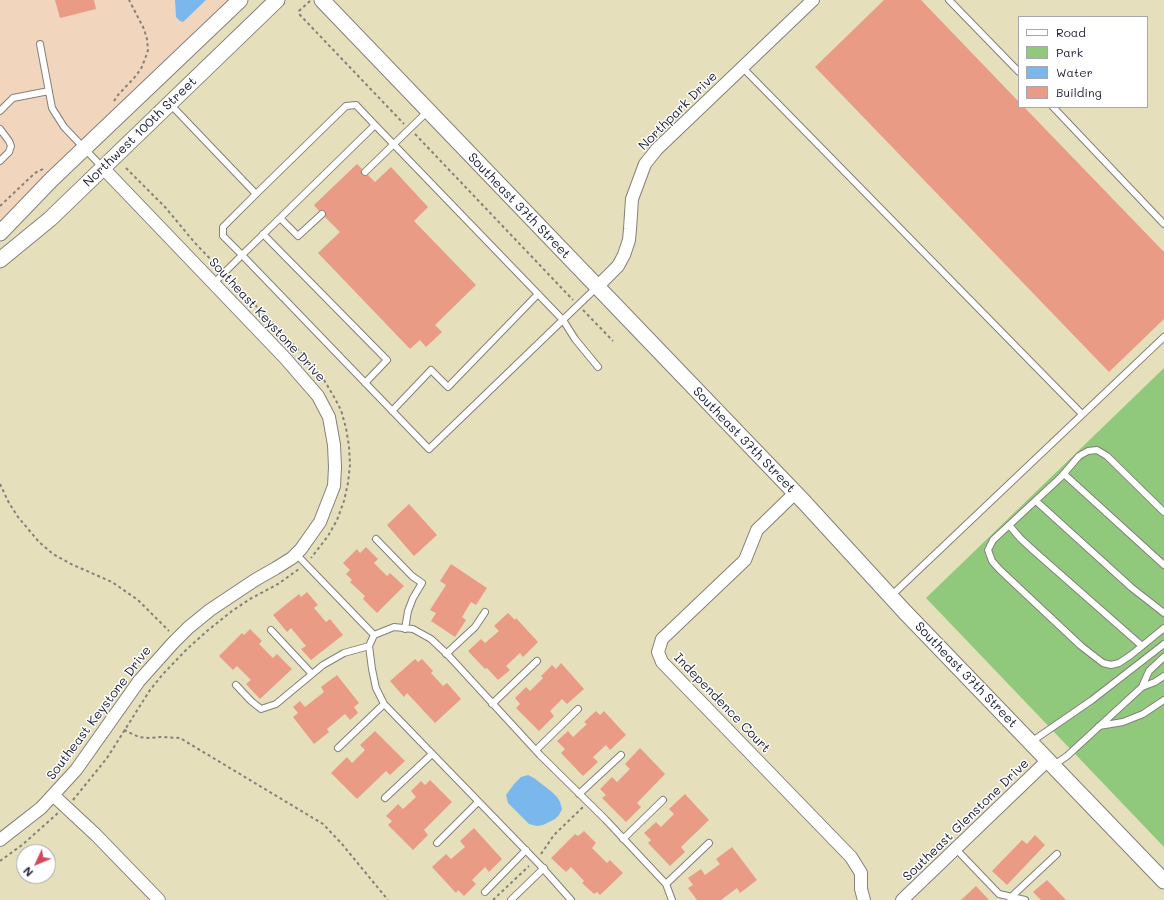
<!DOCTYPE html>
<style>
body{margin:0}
#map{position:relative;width:1164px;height:900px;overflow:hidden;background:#e6dfbb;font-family:Mali,sans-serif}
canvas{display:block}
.legend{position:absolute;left:1018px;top:16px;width:130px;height:92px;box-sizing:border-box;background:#fff;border:1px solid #a7a7b1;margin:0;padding:5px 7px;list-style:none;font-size:12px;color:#22223b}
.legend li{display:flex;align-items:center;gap:8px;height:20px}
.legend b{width:20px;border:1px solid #a7a7b1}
.north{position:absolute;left:16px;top:844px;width:40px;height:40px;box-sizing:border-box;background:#fff;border:1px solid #a7a7b1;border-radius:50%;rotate:226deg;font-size:11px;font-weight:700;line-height:16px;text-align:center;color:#22223b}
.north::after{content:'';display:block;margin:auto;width:14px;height:18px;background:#d1495b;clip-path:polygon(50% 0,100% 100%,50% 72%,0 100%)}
</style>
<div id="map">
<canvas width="1164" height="900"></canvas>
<ul class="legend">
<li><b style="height:5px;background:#fff"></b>Road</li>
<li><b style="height:11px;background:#91c97c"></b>Park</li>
<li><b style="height:11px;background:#79b7ec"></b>Water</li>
<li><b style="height:11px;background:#e99b86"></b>Building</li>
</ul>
<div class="north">N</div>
</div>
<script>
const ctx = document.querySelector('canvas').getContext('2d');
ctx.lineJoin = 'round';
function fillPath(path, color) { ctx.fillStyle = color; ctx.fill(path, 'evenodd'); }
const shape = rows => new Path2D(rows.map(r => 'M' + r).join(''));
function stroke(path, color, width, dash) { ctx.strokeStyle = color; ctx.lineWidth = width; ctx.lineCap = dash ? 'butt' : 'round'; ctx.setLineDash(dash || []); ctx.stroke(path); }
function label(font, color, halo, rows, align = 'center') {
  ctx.font = font + ' Mali,sans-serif'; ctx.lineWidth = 3; ctx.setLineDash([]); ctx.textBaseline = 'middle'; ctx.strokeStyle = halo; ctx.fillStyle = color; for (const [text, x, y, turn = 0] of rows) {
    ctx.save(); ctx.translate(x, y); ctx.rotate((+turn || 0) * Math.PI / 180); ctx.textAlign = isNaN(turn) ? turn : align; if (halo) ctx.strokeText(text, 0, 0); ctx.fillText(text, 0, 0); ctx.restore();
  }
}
const built = shape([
 [0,0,250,0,0,240]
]);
const green = shape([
 [1164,368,1164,847,926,598]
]);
const water = shape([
 [175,0,206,0,183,22,180,21,176,17],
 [528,775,534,778,552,792,557,797,560,802,562,809,559,815,555,819,543,825,537,826,529,824,508,803,506,795,514,784,521,777]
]);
const building = shape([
 [55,0,94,0,96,9,60,18],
 [884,0,921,0,1019,102,1019,107,1024,107,1164,252,1164,319,1109,372,815,67],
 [357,164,362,169,361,171,362,175,364,176,368,175,375,182,391,167,428,207,414,221,476,285,435,325,442,332,426,347,420,340,410,349,318,253,340,232,325,217,326,213,325,211,321,210,319,211,314,205],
 [409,504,437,535,414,556,387,525],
 [366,547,378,559,374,563,387,576,390,573,404,586,377,613,363,599,365,596,350,582,352,580,346,574,350,570,343,563,357,549,360,553],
 [451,564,487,588,476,605,471,602,462,617,466,620,455,637,431,621,436,613,430,610,446,585,440,581],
 [307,592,318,605,314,608,326,622,330,619,343,635,311,660,301,649,306,646,291,628,287,632,273,615,299,594,301,597],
 [508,613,515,620,516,618,538,642,523,657,520,653,506,666,510,670,498,680,487,668,485,669,468,651,481,639,485,643,499,631,494,626],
 [250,629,262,641,259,644,273,658,277,654,292,669,260,699,246,684,251,680,237,666,233,670,219,656,242,633,244,635],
 [415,659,418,662,422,659,433,671,431,673,443,686,447,683,461,699,435,723,407,693,404,697,390,681],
 [561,663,584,689,567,704,562,699,550,711,554,716,539,731,516,708,520,704,515,698,526,687,530,691,543,678,541,676,552,665,556,669],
 [337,675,359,703,354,707,358,713,350,720,345,714,327,729,329,732,314,744,293,717,298,713,293,707,300,701,305,707,324,692,321,687],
 [596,711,600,715,604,711,626,735,610,750,606,745,593,757,598,762,583,776,561,753,565,749,557,741,568,731,573,737,587,724,584,722],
 [375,731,405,761,390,775,386,771,357,799,331,773,347,757,352,763,365,750,360,745],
 [640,748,665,774,637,803,641,807,626,822,602,798,606,795,600,789,612,777,617,782,630,769,625,764],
 [430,780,452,802,424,830,428,835,413,850,388,825,392,821,386,816,398,804,403,809,416,797,411,791,421,781,425,785],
 [685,794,709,820,681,847,685,852,670,866,648,843,651,840,644,833,656,822,661,827,674,814,669,809],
 [474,828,502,859,489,872,485,867,472,880,476,884,464,896,458,890,456,893,432,867,446,854,451,859,465,847,460,841],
 [584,831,596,843,592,848,607,863,610,860,623,873,600,895,597,892,594,894,582,883,584,881,571,867,566,872,551,858,575,834,578,836],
 [1035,835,1045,845,1007,885,992,871,1022,840,1027,844],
 [732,847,757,880,740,893,737,888,721,900,697,900,688,888,693,885,688,878,701,869,705,875,720,864,716,859],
 [1047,880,1066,900,1041,900,1033,892],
 [976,886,989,900,961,900]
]);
const path = shape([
 [310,1,299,11,300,15,404,124],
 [114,101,118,95,134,78,141,69,145,59,148,50,147,39,144,29,129,0],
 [415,134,573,300],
 [126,168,165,207,195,243,218,267],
 [0,206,35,173,45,168],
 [230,279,312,364,324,380,333,395,341,410,346,428,349,446,350,465,348,483,344,501,337,520,328,536,311,558],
 [583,310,613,341],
 [0,484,9,503,18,517,39,542,53,554,71,564,112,582,138,600,169,631],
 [124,730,139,737,150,738,160,737,180,738,323,824,342,844,388,900],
 [73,800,107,758,150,690,163,674,186,650,207,631,232,611,250,599,278,584,299,569],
 [541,854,554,835,583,807],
 [0,861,22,845,58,813],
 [493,900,529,866]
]);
const service = shape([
 [949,0,1019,72],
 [40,44,52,108,64,127,103,168],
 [742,67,1082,414],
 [170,104,256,194],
 [1053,107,1164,224],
 [0,111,13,98,49,91],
 [375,125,563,320,575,339,598,367],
 [0,129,9,141,11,146,9,152,0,161],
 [365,172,428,111],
 [280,218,298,236,322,214],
 [263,234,387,360,365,383],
 [214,283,242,255,280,218,375,125,356,105,346,106,256,194,223,227,223,236,242,255,429,449,597,287],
 [392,411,431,370,448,387,538,294],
 [1064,474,1164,565],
 [1036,501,1132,588,1164,613],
 [1164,512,1107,456,1097,450,1088,451,1079,456,1061,477,993,540,988,550,992,561,1000,570,1081,646,1103,663,1111,665,1119,663,1131,655,1164,628],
 [1009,525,1020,538,1034,551,1142,646],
 [376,539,412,576,422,583,413,598,408,611,405,629],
 [296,554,374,635,369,646,372,669,376,688,384,704,540,865,571,900],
 [891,596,1164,337],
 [271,630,312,674],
 [374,635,394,627,413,629,431,639,448,655,540,755,605,819,666,884,672,900],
 [446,654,475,627,485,612],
 [236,685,251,701,261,709,276,704,323,665,344,653,369,646],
 [1142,687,1155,682,1164,676],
 [492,704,537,661],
 [1099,726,1123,722,1143,714,1164,700],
 [1031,742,1092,700,1164,644],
 [338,748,384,704],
 [536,750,578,709],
 [1054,765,1067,756,1142,687,1149,671,1164,657],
 [579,794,621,755],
 [385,798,432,754],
 [623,839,663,800],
 [437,843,478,802],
 [955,848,999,894,1025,900],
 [666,884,709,843],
 [485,892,526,850],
 [1010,898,1057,854],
 [511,900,544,868]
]);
const minor = shape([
 [597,287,618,266,624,255,629,240,630,229,632,199,645,164,657,149,813,0],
 [795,493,757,530,745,560,662,639,658,652,662,662,851,857,861,873,861,889,864,900],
 [53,795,96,835,159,900],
 [0,840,41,808,76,770,139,681,173,643,188,628,210,610,255,580,276,568,292,558,301,549,320,522,334,486,335,467,334,445,329,417,318,396,285,358,103,168],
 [902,900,1048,760]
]);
const tertiary = shape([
 [322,0,805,503,904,611,1164,881],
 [0,233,51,180,240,0],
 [0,260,50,219,277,0]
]);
const streetNames = [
 ["Northpark Drive",678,111,-45],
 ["Northwest 100th Street",140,132,-44],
 ["Southeast 37th Street",519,206,46],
 ["Southeast Keystone Drive",267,320,47],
 ["Southeast 37th Street",744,440,46],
 ["Southeast 37th Street",966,675,46],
 ["Independence Court",722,703,46],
 ["Southeast Keystone Drive",99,713,-53],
 ["Southeast Glenstone Drive",966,820,-44]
];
fillPath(built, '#f2d5bd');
fillPath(green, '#91c97c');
fillPath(water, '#79b7ec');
fillPath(building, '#e99b86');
stroke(service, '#84807b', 8);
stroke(minor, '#84807b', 14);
stroke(tertiary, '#84807b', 17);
stroke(path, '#84807b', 2, [3, 3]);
stroke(service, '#fff', 6);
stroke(minor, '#fff', 12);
stroke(tertiary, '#fff', 15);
label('13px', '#22223b', '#fff', streetNames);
</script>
